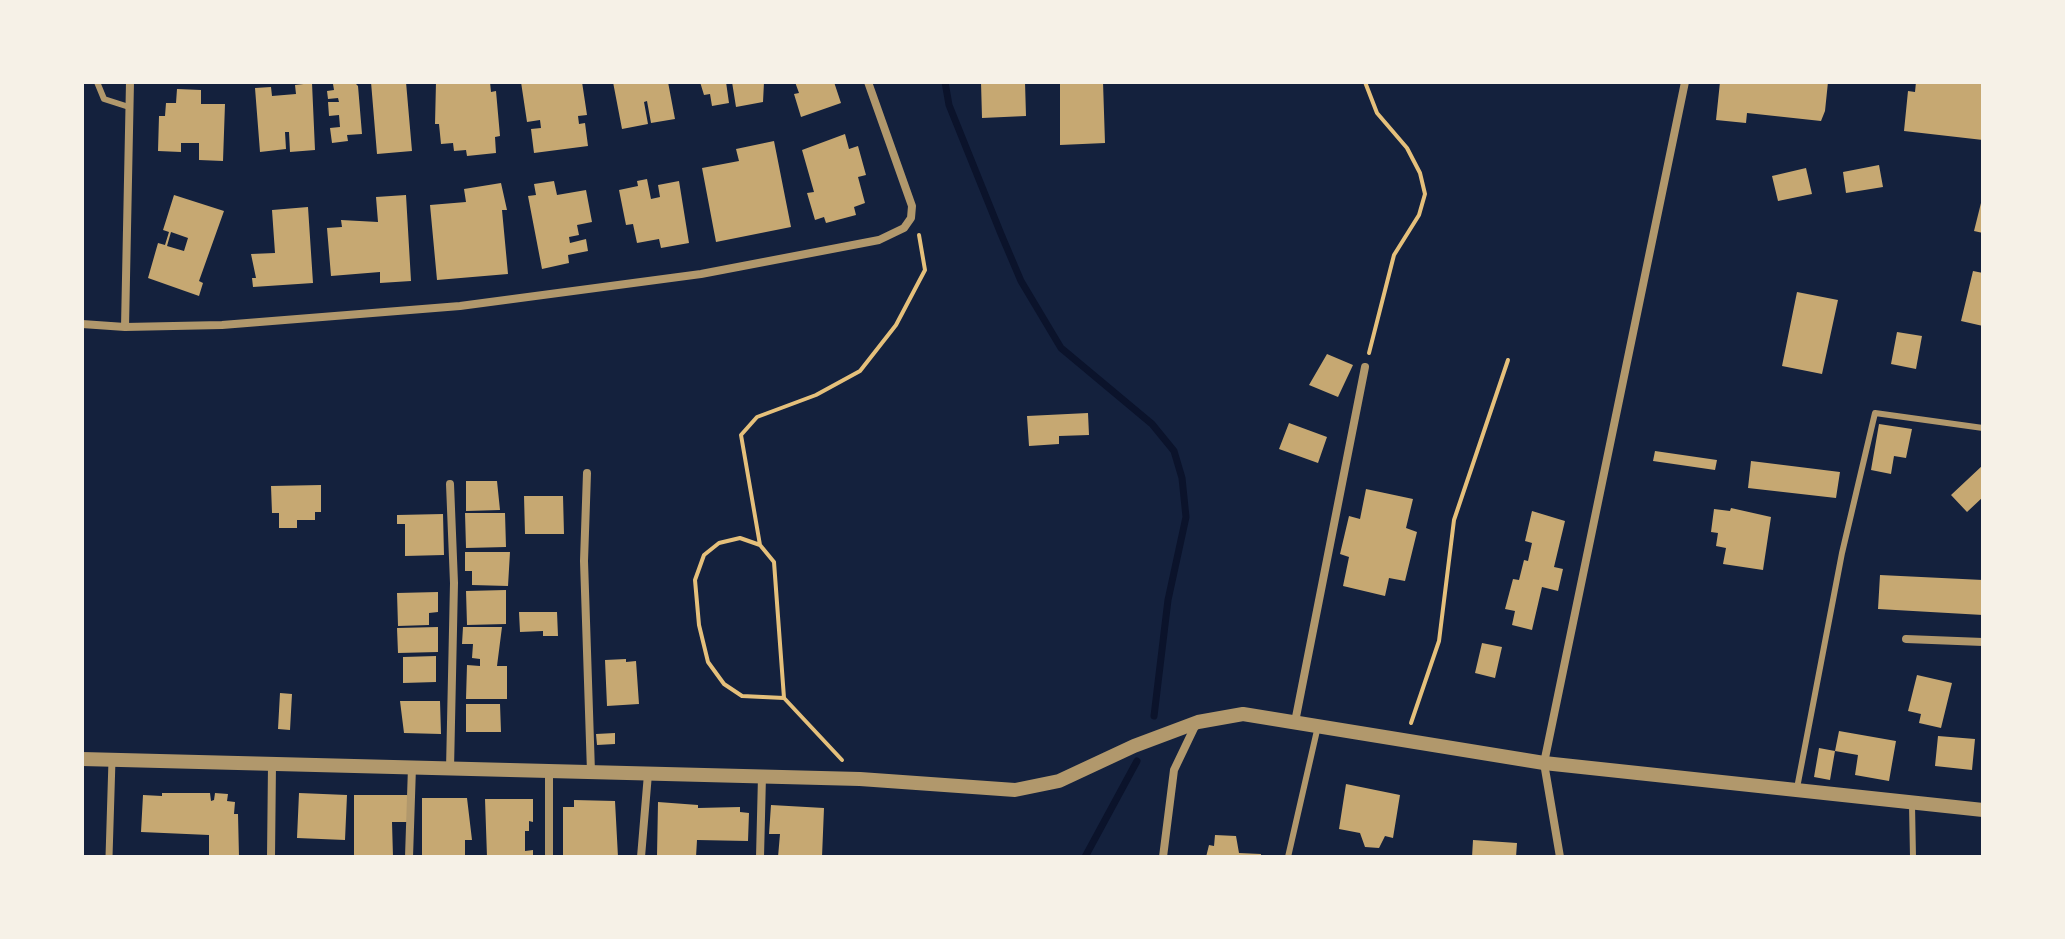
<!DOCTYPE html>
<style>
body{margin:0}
#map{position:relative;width:2065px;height:939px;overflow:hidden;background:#14213d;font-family:Lato,sans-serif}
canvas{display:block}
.frame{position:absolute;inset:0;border:84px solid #f6f1e7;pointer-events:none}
</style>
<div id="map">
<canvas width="2065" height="939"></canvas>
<div class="frame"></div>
</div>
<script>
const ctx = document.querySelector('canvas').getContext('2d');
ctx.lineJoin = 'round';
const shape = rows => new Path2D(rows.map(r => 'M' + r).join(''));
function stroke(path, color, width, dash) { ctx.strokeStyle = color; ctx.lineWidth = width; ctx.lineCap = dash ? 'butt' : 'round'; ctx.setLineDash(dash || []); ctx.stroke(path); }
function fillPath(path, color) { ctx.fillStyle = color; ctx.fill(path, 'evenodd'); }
const stream = shape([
 [945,82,949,105,1001,234,1021,281,1061,348,1152,424,1174,451,1182,478,1186,517,1168,600,1154,716],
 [1085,857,1137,761]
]);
const building = shape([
 [337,82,354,82,358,86,362,134,347,135,348,141,332,143,330,128,340,127,339,115,329,116,328,102,339,102,338,98,328,99,327,91,334,90,333,84],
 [371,82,406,82,412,151,377,154],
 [436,82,490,82,491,92,496,91,500,136,495,137,496,153,467,156,466,150,454,151,453,143,441,144,439,124,435,124],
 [521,82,582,82,587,115,578,116,579,124,585,123,588,146,534,153,531,129,541,128,540,120,527,122],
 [613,82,668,82,675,119,651,123,647,101,644,102,648,124,622,129],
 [700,82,726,82,729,103,712,106,710,94,704,95],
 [732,82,764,82,763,102,736,107],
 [795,82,834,82,841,103,801,117,794,94,799,93],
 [981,82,1025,82,1026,116,982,118],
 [1060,82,1103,82,1105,143,1060,145],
 [1720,82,1828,82,1825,111,1821,121,1747,113,1746,123,1716,120],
 [1916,82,1983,82,1983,140,1904,131,1908,91,1915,92],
 [312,83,315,150,290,152,289,132,285,132,286,149,260,152,255,88,271,87,272,96,296,94,295,85],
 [177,89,201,90,201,104,225,104,223,161,199,160,199,143,181,143,181,152,158,151,159,116,165,116,166,103,176,103],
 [845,134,849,149,858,146,866,175,858,177,865,203,854,207,856,215,826,223,824,217,815,220,807,193,814,192,802,150],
 [774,141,791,227,716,242,702,168,739,161,736,149],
 [1879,165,1883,187,1846,193,1843,172],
 [1806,168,1812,194,1778,201,1772,176],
 [647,179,651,199,660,197,658,185,679,181,689,243,661,248,659,239,637,243,633,224,626,225,619,190,638,186,637,181],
 [554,181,557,195,586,190,592,222,577,225,579,235,569,237,570,243,586,239,588,251,568,255,569,263,542,269,528,196,536,195,534,184],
 [501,183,507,210,502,210,508,274,437,280,430,205,466,202,464,189],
 [174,195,224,211,199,281,203,283,199,296,148,278,158,243,165,245,169,232,163,230],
 [171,232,188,238,184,251,167,246],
 [406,195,411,281,380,283,380,272,331,276,327,228,342,227,341,220,378,222,376,197],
 [1983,195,1983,233,1974,231],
 [308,207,313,283,253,287,252,278,256,278,251,254,275,253,272,210],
 [1973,271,1983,273,1983,326,1961,321],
 [1797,292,1838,300,1822,374,1782,366],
 [1897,332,1922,336,1916,369,1891,364],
 [1327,354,1353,365,1338,397,1309,385],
 [1088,413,1089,435,1059,436,1059,444,1029,446,1027,416],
 [1289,423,1327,437,1318,463,1279,449],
 [1879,424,1912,429,1906,458,1894,456,1891,474,1871,470],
 [1655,451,1717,460,1715,470,1653,461],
 [1751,461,1840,472,1836,498,1748,488],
 [1983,465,1983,497,1967,512,1951,495],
 [466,481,497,481,500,510,466,511],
 [321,485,321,512,315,512,315,520,297,520,297,528,279,528,279,513,272,513,271,486],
 [1366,489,1413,499,1406,528,1417,532,1405,581,1389,578,1385,596,1343,586,1349,557,1340,554,1349,516,1360,519],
 [524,496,563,496,564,534,525,534],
 [1731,508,1771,517,1763,570,1723,564,1726,548,1716,546,1718,533,1711,532,1714,509,1730,511],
 [1532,511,1565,521,1554,567,1563,569,1558,591,1542,587,1532,630,1512,625,1515,611,1505,609,1513,579,1519,580,1524,560,1528,561,1532,543,1525,541],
 [465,513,505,513,506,547,466,548],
 [443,514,444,555,405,556,405,524,397,524,397,515],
 [465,552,510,552,508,586,472,585,472,571,465,571],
 [1880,575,1983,580,1983,615,1878,609],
 [506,590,506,624,467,625,466,591],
 [438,592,438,612,429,613,429,625,398,626,397,593],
 [519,612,557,612,558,636,543,636,543,631,520,632],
 [438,627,438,652,398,653,397,628],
 [463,627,502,627,497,666,507,666,507,699,466,699,467,665,480,666,480,659,472,658,473,644,462,644],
 [1482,643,1502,647,1495,678,1475,673],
 [436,656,436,682,403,683,403,657],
 [626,659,626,662,636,661,639,704,607,706,605,660],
 [1917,675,1952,683,1941,728,1919,723,1921,714,1908,711],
 [280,693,292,694,290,730,278,729],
 [400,701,440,701,441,734,404,733],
 [466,704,500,704,501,732,466,732],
 [1839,731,1896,741,1889,781,1855,775,1858,755,1835,751],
 [615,733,615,744,597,745,596,734],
 [1938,736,1975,739,1972,770,1935,766],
 [1819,748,1835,751,1830,780,1814,777],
 [1346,784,1400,795,1393,838,1385,836,1379,848,1365,847,1360,833,1339,829],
 [162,793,210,793,211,801,214,800,215,793,228,794,227,801,235,802,234,814,238,814,239,857,209,857,209,835,141,832,143,795,162,796],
 [299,793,347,795,345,840,297,838],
 [354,795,407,795,407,822,392,822,393,857,354,857],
 [422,798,467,798,472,840,465,840,465,857,422,857],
 [485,799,533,799,533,822,529,821,529,831,525,831,525,851,533,850,533,857,487,857],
 [574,800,615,801,618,857,563,857,563,807,574,807],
 [658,802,698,805,698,808,740,807,740,812,749,813,748,841,697,840,696,857,657,856],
 [771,805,824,808,822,857,778,857,780,834,769,834],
 [1215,835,1236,836,1239,853,1261,854,1261,857,1206,857,1209,845,1214,846],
 [1473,840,1517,843,1516,857,1472,857]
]);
const path = shape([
 [1365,82,1377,113,1407,148,1420,173,1425,194,1419,215,1394,255,1369,353],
 [760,545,741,435,757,417,816,395,860,371,896,325,925,270,919,235],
 [784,698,742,696,724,684,708,662,699,625,695,580,704,555,719,543,740,538,760,545,774,562,784,698,842,760],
 [1411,723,1439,641,1454,520,1508,360]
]);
const service = shape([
 [97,82,104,99,129,107],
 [1797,788,1842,553,1875,413,1983,428],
 [1912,805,1913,857],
 [1288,857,1318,726]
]);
const pedestrian = shape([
 [109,857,112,760]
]);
const minor = shape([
 [82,324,125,327,222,325,460,306,701,274,879,240,904,228,911,218,912,206,868,82],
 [125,327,130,82],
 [587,473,584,561,591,772],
 [450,484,454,583,450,769],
 [1906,639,1983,642],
 [1295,722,1365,367],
 [549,771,549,857],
 [271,857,272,764],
 [409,857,412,767],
 [641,857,648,774],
 [760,857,762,776],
 [1163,857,1174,770,1196,724],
 [1560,857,1544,763,1685,82]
]);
const tertiary = shape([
 [82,759,860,779,1015,790,1059,781,1134,746,1198,722,1243,714,1544,763,1983,810]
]);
stroke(stream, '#0b132b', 7);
fillPath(building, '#c6a872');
stroke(path, '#e5c07b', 4);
stroke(service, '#b1986c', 6);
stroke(pedestrian, '#b1986c', 7);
stroke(minor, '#b1986c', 8);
stroke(tertiary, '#b1986c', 14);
</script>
